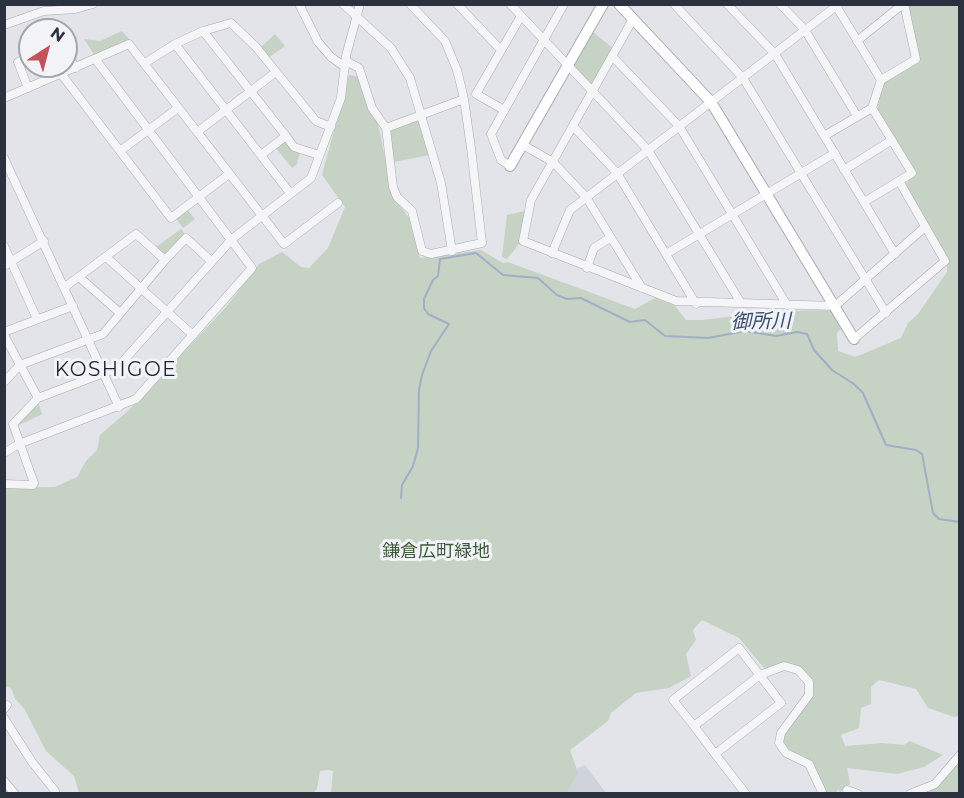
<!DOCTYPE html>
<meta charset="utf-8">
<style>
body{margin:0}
#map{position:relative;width:964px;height:798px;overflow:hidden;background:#e2e4e9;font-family:Montserrat,sans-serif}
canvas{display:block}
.frame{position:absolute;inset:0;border:6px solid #2c3140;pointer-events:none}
.north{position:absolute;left:18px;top:18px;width:60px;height:60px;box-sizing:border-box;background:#f2f3f7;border:2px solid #a3a5ae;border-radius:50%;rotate:36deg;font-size:16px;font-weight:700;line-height:24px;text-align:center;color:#2c3140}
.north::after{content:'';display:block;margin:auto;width:21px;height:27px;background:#c3535a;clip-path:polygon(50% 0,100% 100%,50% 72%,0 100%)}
</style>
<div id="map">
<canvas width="964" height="798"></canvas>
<div class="frame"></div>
<div class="north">N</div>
</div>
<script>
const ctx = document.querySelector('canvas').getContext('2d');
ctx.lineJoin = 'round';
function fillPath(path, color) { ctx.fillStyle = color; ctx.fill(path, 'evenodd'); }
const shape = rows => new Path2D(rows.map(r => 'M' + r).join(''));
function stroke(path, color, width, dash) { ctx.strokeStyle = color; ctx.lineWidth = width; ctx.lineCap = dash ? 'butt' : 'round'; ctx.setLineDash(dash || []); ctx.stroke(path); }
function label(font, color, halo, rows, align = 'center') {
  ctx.font = font + ' Montserrat,"Noto Sans JP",sans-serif'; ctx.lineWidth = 6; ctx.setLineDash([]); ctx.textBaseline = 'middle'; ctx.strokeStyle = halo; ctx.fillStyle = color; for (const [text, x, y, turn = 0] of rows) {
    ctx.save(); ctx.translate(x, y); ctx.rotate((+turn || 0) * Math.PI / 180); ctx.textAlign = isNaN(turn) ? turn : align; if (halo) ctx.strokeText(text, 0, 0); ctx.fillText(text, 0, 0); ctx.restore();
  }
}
const built = shape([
 [585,765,606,793,519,794]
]);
const green = shape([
 [906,5,959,5,959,716,954,717,928,708,916,689,879,680,871,687,871,704,861,708,859,728,841,735,845,746,882,743,904,745,910,741,943,755,924,767,897,774,847,768,850,784,840,792,838,789,836,793,826,793,811,763,806,757,786,749,784,745,783,736,804,702,805,684,798,671,765,669,739,638,702,620,693,630,696,640,686,654,691,676,669,688,636,693,611,713,608,721,570,750,578,773,566,793,331,793,333,771,328,770,320,771,317,789,313,793,79,793,74,776,46,751,24,708,15,699,11,688,5,686,4,488,55,487,77,477,86,461,97,450,100,435,129,410,226,307,259,264,282,252,301,267,309,268,328,248,345,207,322,175,349,75,365,78,365,102,377,119,393,196,409,218,420,258,481,250,503,263,508,262,635,309,655,298,674,305,686,320,702,320,778,311,831,310,841,329,837,333,838,351,855,357,901,338,908,323,918,314,947,272,947,260,905,185,912,176,877,109,884,82,920,60],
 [122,31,130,40,95,56,84,39,100,41],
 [593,32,614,49,594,84,590,84,573,65],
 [275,34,285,46,268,58,260,48],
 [416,119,419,121,429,155,394,162,389,130],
 [283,141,300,152,297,164,292,168,275,147],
 [187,209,195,219,183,228,175,217],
 [525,211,519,244,507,259,502,257,507,215],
 [181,229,186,235,166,255,155,248],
 [38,402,42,414,17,426],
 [959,760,959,793,913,794,940,783]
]);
const stream = shape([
 [401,498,402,485,413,466,418,448,419,390,422,375,431,351,449,324,428,314,424,308,424,299,433,280,438,276,440,259,476,253,503,275,538,278,557,295,567,299,581,298,630,322,645,320,665,336,708,338,745,331,776,336,797,332,807,334,814,350,832,370,854,384,863,393,886,445,916,450,922,454,933,513,939,519,960,522]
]);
const street = shape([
 [299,4,318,42,331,57,345,67],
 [343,4,391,48,410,78,441,183,452,251],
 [410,4,445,41,457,70,461,86,464,99,471,148,482,243,431,254,422,251,412,211,397,197,393,187,386,128,464,99],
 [457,4,500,49],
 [510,4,648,150,741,303],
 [674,4,743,78,886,313],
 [727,4,775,54,895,254],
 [780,4,805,30,857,116],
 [835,4,881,80],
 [633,19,531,200,523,241,676,301,835,306,925,227],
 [4,25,44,11,75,9,93,4],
 [203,31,286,136,261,155],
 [857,41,903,4],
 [175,44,290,193],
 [66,52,76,68],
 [612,56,679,126,787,305],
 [346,61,359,68,372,108,386,128],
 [145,63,175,44,203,31,231,23,256,47,316,121,331,127],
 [62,75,171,218,229,174],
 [28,88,18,62,30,56],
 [4,98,129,44,284,244,338,203],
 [504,110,476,94,521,16],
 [573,126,617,173,696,304],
 [197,132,276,72],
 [286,136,294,147,319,155],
 [824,136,872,108],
 [523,145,553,162,586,197,642,288],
 [120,151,178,108],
 [4,158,119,407],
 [510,166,501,160,491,134,564,4],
 [844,170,892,140],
 [864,202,899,181],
 [4,246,37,319],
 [552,253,570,210,839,4],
 [666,254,835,153],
 [106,257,193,335],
 [4,266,44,241],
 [587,268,594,248,610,238],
 [79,277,120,313],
 [65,287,136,234,165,260,186,238,211,261],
 [4,332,73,306],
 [4,335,38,398],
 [854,339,945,261,899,181,912,173,872,108,881,80,916,59,904,4],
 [4,382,20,365,103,334,165,260],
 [4,453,19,444,136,399,252,268,96,60],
 [4,484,33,485,34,483,13,424,38,398,117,368,232,239,311,178,341,98,346,56,360,4],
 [4,709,7,705],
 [4,718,32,762,55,791,54,794],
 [694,726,760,675,784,666,798,670,809,682,809,695,781,733,779,743,786,753,809,764,823,794],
 [715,754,781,703,739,648,673,700,694,726,715,754,746,794],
 [4,781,15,794],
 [847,790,858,794],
 [910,794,935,784,960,755]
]);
const secondary = shape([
 [619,4,711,102,854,339],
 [510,166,603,4]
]);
const parkNames = [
 ["鎌倉広町緑地",436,552]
];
const waterNames = [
 ["御所川",761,322,-1]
];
const neighbourhoodNames = [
 ["KOSHIGOE",116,370]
];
fillPath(built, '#d0d3db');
fillPath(green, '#c6d2c4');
stroke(stream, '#a0afc6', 2);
stroke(street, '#a8abb3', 9);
stroke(secondary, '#a8abb3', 12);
stroke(street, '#f5f5f8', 8);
stroke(secondary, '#fff', 10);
label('18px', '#3d5a3a', '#f2f3f7', parkNames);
label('italic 20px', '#394d70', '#f2f3f7', waterNames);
ctx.letterSpacing = '1.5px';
label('20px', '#1e2231', '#f2f3f7', neighbourhoodNames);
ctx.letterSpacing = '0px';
</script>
